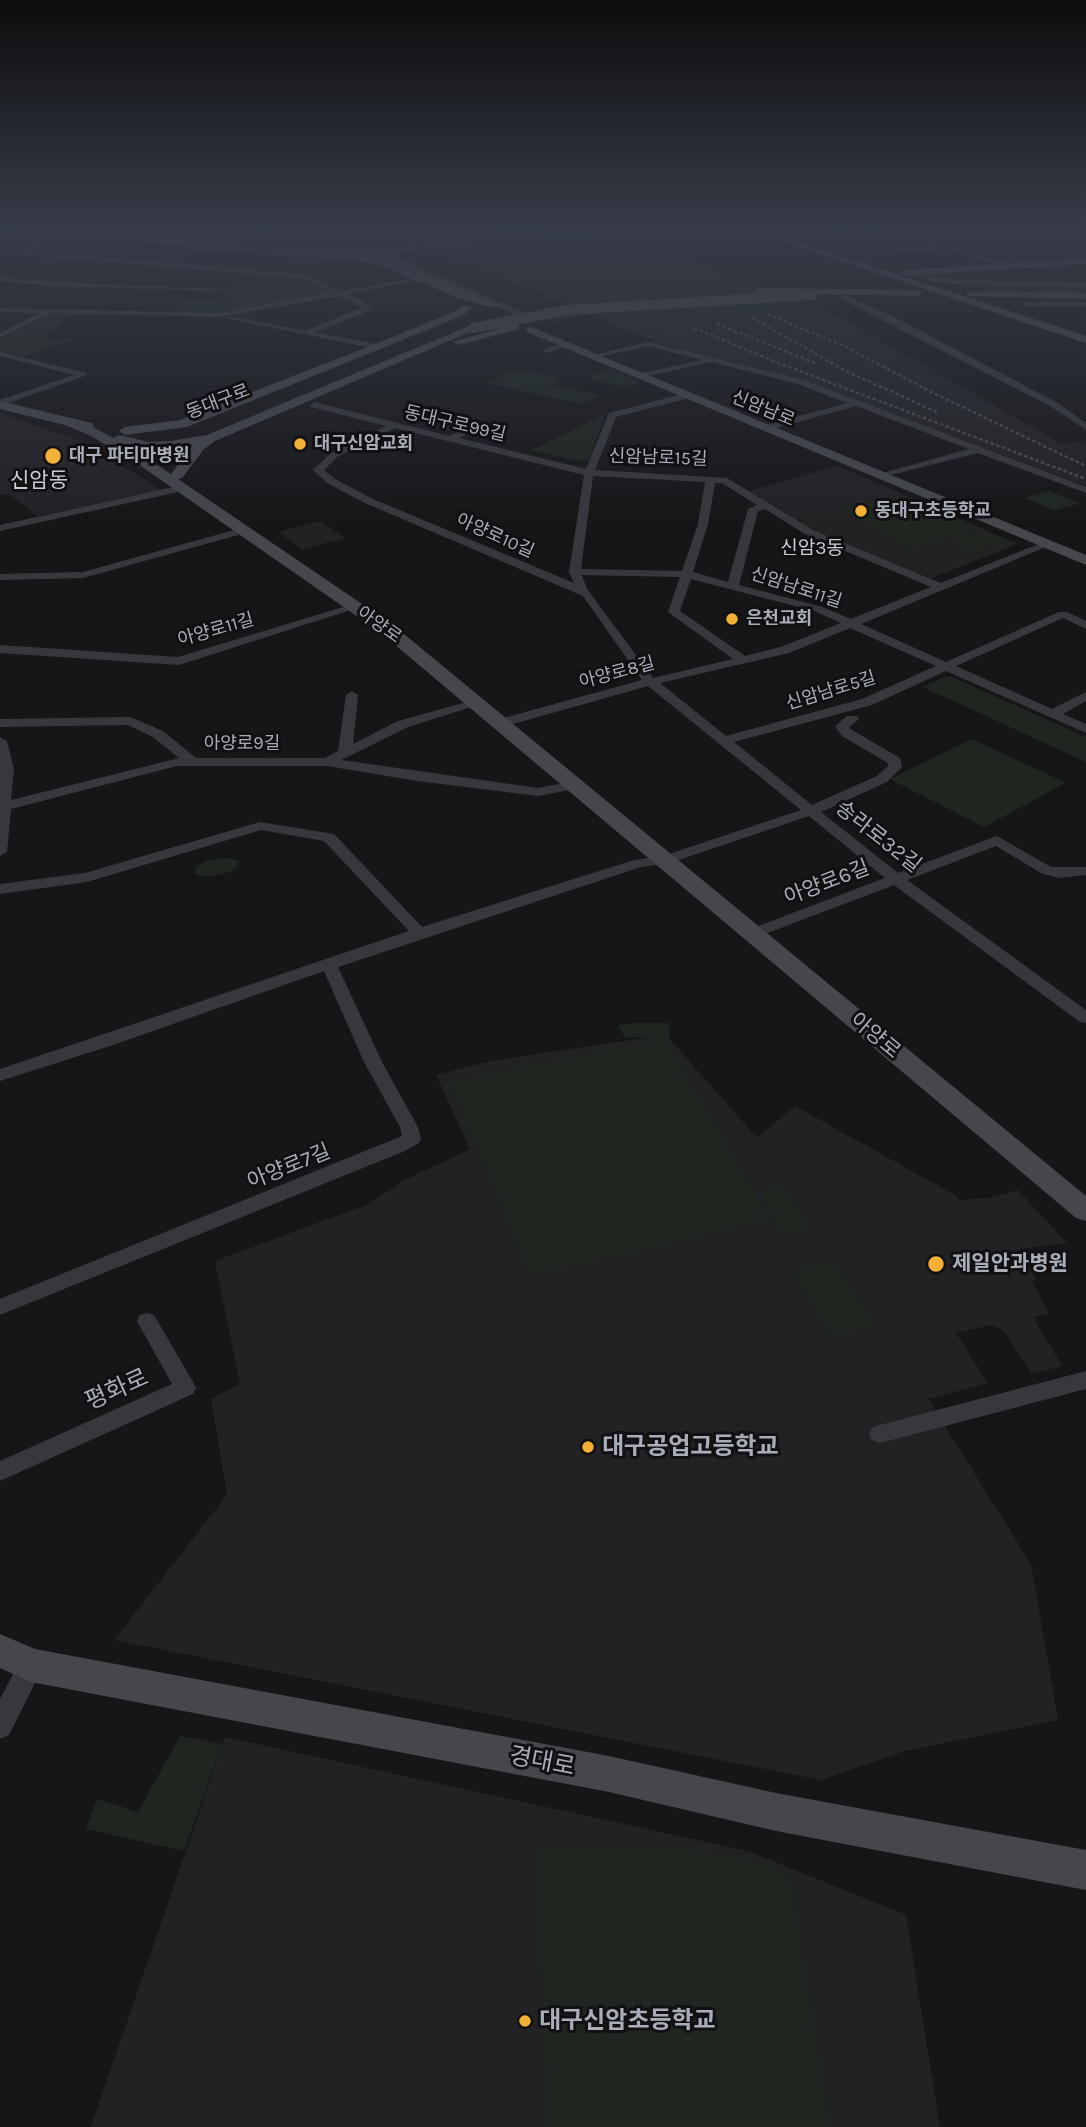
<!DOCTYPE html>
<meta charset="utf-8">
<style>
body{margin:0}
canvas{display:block;background:#161618}
</style>
<canvas width="1086" height="2127"></canvas>
<script>
const ctx = document.querySelector('canvas').getContext('2d');
ctx.lineJoin = 'round';
function fillPath(path, color) { ctx.fillStyle = color; ctx.fill(path, 'evenodd'); }
const shape = rows => new Path2D(rows.map(r => 'M' + r).join(''));
function stroke(path, color, width, dash) { ctx.strokeStyle = color; ctx.lineWidth = width; ctx.lineCap = dash ? 'butt' : 'round'; ctx.setLineDash(dash || []); ctx.stroke(path); }
function label(font, color, halo, rows, align = 'center') {
  ctx.font = font + ' Karla,"Noto Sans KR",sans-serif'; ctx.lineWidth = 6; ctx.setLineDash([]); ctx.textBaseline = 'middle'; ctx.strokeStyle = halo; ctx.fillStyle = color; for (const [text, x, y, turn = 0] of rows) {
    ctx.save(); ctx.translate(x, y); ctx.rotate((+turn || 0) * Math.PI / 180); ctx.textAlign = isNaN(turn) ? turn : align; if (halo) ctx.strokeText(text, 0, 0); ctx.fillText(text, 0, 0); ctx.restore();
  }
}
const built = shape([
 [365,228,592,228,804,300,875,337,1062,444,1083,441,1086,444,1086,486,812,384,651,342,656,340,395,235,385,236],
 [259,274,302,277,334,292,242,309,225,300,217,300,234,284,242,284],
 [0,413,83,442,162,490,37,516,10,495,0,494],
 [837,466,1018,544,931,578,813,531,748,491],
 [320,521,345,538,302,549,278,532],
 [669,1038,757,1138,795,1106,955,1195,959,1200,990,1198,1018,1190,1067,1243,1019,1249,1037,1280,1032,1281,1049,1314,1033,1317,1062,1366,1031,1374,1003,1330,990,1325,956,1333,988,1383,928,1399,1031,1564,1058,1720,905,1751,821,1780,114,1640,227,1495,211,1399,240,1384,215,1261,366,1205,403,1181,470,1149,436,1075,491,1061,637,1039],
 [225,1737,748,1851,906,1915,940,2127,91,2127]
]);
const green = shape([
 [295,280,302,283,311,282,317,285,312,286,321,291,284,297,261,286],
 [937,281,1086,287,1086,293,1021,294,931,282],
 [183,300,225,300,246,310,219,315,174,312],
 [832,300,647,338,588,315,551,322,542,318,589,313,617,325,705,320,701,316,733,305],
 [51,313,71,313,46,337,48,339,76,339,19,357,0,352,0,340],
 [609,368,609,369,640,382,625,387,587,378],
 [517,369,563,378,552,385,600,395,582,404,486,383],
 [605,414,589,460,578,461,532,450],
 [1049,491,1080,503,1055,511,1025,498],
 [899,495,975,529,911,549,842,509,846,505],
 [982,530,1006,541,972,552,948,542],
 [944,677,952,677,1086,737,1086,762,923,687],
 [972,739,1066,783,984,827,890,779],
 [228,858,239,861,236,868,230,872,207,877,195,874,196,868,205,861],
 [639,1023,668,1023,670,1038,664,1039,771,1220,531,1276,450,1081,661,1039,625,1037,617,1025],
 [784,1185,809,1228,783,1234,758,1191],
 [835,1260,875,1326,831,1337,793,1270],
 [180,1736,222,1744,184,1851,86,1829,97,1799,138,1812],
 [682,1846,761,1862,790,1876,830,2127,549,2127,535,1849]
]);
const minor = shape([
 [67,228,75,228,27,251,304,274,341,291,420,277,424,279,348,294,371,306,365,313,315,332,380,345,377,349,225,318,229,316,305,331,362,307,339,296,219,317,51,313,0,338,0,333,40,313,0,312,0,308,219,313,333,292,303,278,0,253,0,249,17,250,67,228],
 [219,228,226,228,196,244,191,243,219,228],
 [232,228,337,232,334,230,337,228,397,256,392,257,347,237,232,228],
 [880,228,889,228,947,245,1086,235,1086,239,958,249,1015,265,1012,269,947,249,882,253,884,250,936,246,880,228],
 [921,271,935,277,957,280,1086,283,1086,287,957,284,930,281,918,275,921,271],
 [0,277,53,282,222,289,218,291,53,286,0,281,0,277],
 [840,293,892,316,1056,402,1086,423,1086,430,1050,406,837,297,840,293],
 [1020,302,1086,302,1086,306,1023,306,1020,302],
 [563,342,570,344,549,353,542,351,563,342],
 [648,342,804,380,1086,487,1086,493,978,453,879,478,879,474,969,449,856,406,766,431,763,430,763,426,847,403,798,384,712,362,638,378,638,374,702,360,648,346,594,358,590,356,648,342],
 [0,352,86,373,87,375,0,406,0,400,74,375,0,356,0,352],
 [686,393,690,396,689,398,616,417,595,470,727,478,813,530,941,583,1044,542,1053,544,861,624,946,662,1059,612,1067,612,1086,621,1086,629,1063,618,956,666,1052,709,1086,692,1086,701,1063,714,1086,724,1086,733,946,671,872,705,734,742,812,805,877,776,888,766,888,763,842,736,835,726,847,716,857,716,859,719,849,727,852,730,900,758,902,767,887,782,821,812,898,873,997,836,1051,867,1086,867,1086,875,1058,878,1041,873,996,846,907,880,1086,1010,1086,1023,1080,1022,894,885,757,937,745,937,743,934,745,931,885,878,809,816,670,863,641,867,338,967,382,1062,418,1127,421,1139,419,1143,405,1151,0,1315,0,1299,402,1136,400,1127,364,1062,324,971,113,1045,0,1081,0,1069,409,931,324,841,261,830,87,882,0,894,0,884,85,873,260,822,334,834,422,927,634,860,663,856,801,810,648,686,506,726,496,726,496,720,642,680,583,596,365,503,327,483,313,470,331,453,386,426,311,407,310,405,314,402,449,436,473,425,476,426,476,430,459,438,586,469,609,413,686,393],
 [395,428,584,475,569,572,574,583,373,499,335,479,324,470,337,457,395,428],
 [593,476,705,482,698,524,682,571,581,569,593,476],
 [715,483,722,483,757,505,748,509,728,582,693,572,708,524,715,483],
 [765,509,805,534,931,587,851,619,822,607,739,585,758,511,765,509],
 [582,575,680,577,668,612,733,659,653,678,587,589,582,575],
 [691,579,814,611,841,623,781,647,745,656,680,611,691,579],
 [850,628,936,666,862,699,726,736,660,683,789,653,850,628],
 [183,485,188,488,187,490,0,531,0,525,183,485],
 [245,527,249,528,249,532,83,578,0,580,0,574,83,572,245,527],
 [350,605,360,607,179,665,0,653,0,645,178,657,350,605],
 [352,691,358,695,353,744,398,721,478,699,484,703,408,727,341,760,538,788,575,781,582,785,580,788,538,796,417,781,327,766,177,766,11,809,7,852,0,856,0,737,7,741,14,769,11,800,179,758,153,737,128,725,0,727,0,719,130,717,163,731,196,758,325,758,338,751,346,695,352,691],
 [147,1313,154,1315,193,1382,196,1388,193,1394,0,1481,0,1461,172,1384,137,1321,140,1315,147,1313],
 [1086,1371,1086,1389,880,1443,872,1440,869,1434,872,1428,880,1425,1086,1371],
 [31,1653,40,1657,44,1665,9,1735,0,1739,0,1699,22,1657,31,1653]
]);
const tertiary = shape([
 [439,241,442,242,442,246,412,251,408,248,439,241],
 [414,268,420,268,533,316,524,318,414,272,414,268]
]);
const secondary = shape([
 [0,228,223,242,228,245,223,248,0,232,0,228],
 [743,228,756,228,1086,336,1086,343,743,228],
 [857,228,897,228,892,231,788,238,783,235,788,232,857,228],
 [329,250,386,260,499,305,494,308,458,298,381,265,326,255,324,253,329,250],
 [1086,258,1086,264,905,276,900,273,905,270,1086,258],
 [758,288,917,290,922,293,917,296,754,293,753,291,758,288],
 [971,291,1086,293,1086,299,967,296,966,294,971,291],
 [464,305,473,307,464,315,187,427,125,435,119,431,125,427,180,420,373,345,456,311,464,305],
 [515,324,519,325,519,329,459,345,453,342,515,324],
 [469,326,479,328,215,441,204,449,182,478,178,479,393,625,1086,1196,1086,1221,1076,1218,381,633,138,464,91,436,65,425,0,409,0,401,92,423,93,427,113,438,119,435,149,442,171,441,207,435,469,326],
 [193,445,171,474,129,447,149,450,193,445],
 [531,327,1086,555,1086,565,527,332,527,328,531,327],
 [0,1634,35,1649,609,1756,776,1793,1086,1850,1086,1890,776,1831,609,1792,31,1682,0,1668,0,1634]
]);
const rail = shape([
 [412,228,434,237],
 [435,228,450,234],
 [525,259,536,263],
 [767,314,846,347,933,393,1086,466],
 [752,318,846,371,939,413],
 [717,324,815,363],
 [694,328,776,362,1086,479]
]);
const tertiaryBridge = shape([
 [439,244,536,228],
 [194,245,340,254,412,248],
 [378,254,417,270]
]);
const secondaryBridge = shape([
 [473,328,567,310,813,295]
]);
const markers = [
 [300,444,7,"#f2b134"],
 [53,456,9,"#f2b134"],
 [861,511,7,"#f2b134"],
 [732,619,7,"#f2b134"],
 [936,1264,9,"#f2b134"],
 [588,1447,7,"#f2b134"],
 [525,2021,7,"#f2b134"]
];
const farStreetnames = [
 ["동대구로",218,402,-21],
 ["신암남로",763,409,22],
 ["동대구로99길",455,424,13],
 ["신암남로15길",658,458,2],
 ["아양로10길",495,536,24],
 ["신암남로11길",796,588,18],
 ["아양로",379,625,35],
 ["아양로11길",216,630,-16],
 ["아양로8길",617,673,-15],
 ["신암남로5길",831,691,-17],
 ["아양로9길",242,744]
];
const farPoinames = [
 ["대구신암교회",314,444],
 ["대구 파티마병원",69,456],
 ["동대구초등학교",875,511],
 ["은천교회",746,619]
];
const farNeighbourhoodnames = [
 ["신암3동",812,549]
];
const farQuarternames = [
 ["신암동",39,481]
];
const streetNames = [
 ["송라로32길",878,837,38],
 ["아양로6길",827,883,-21],
 ["아양로",875,1036,40],
 ["아양로7길",289,1167,-22]
];
const poiNames = [
 ["제일안과병원",952,1264]
];
const nearStreetnames = [
 ["평화로",117,1390,-24],
 ["경대로",542,1762,11]
];
const nearPoinames = [
 ["대구공업고등학교",602,1447],
 ["대구신암초등학교",539,2021]
];
fillPath(built, '#222225');
fillPath(green, '#1e261f');
fillPath(minor, '#37383d');
fillPath(tertiary, '#37383d');
fillPath(secondary, '#45474d');
stroke(rail, '#4a4c52', 2.5, [3.5, 2.5]);
stroke(tertiaryBridge, '#37383d', 10);
stroke(secondaryBridge, '#45474d', 10);
const sky = ctx.createLinearGradient(0, 0, 0, 525);
sky.addColorStop(0, '#0c0c0d');
sky.addColorStop(0.43, '#363c48');
sky.addColorStop(1, '#363c4800');
ctx.fillStyle = sky;
ctx.fillRect(0, 0, 1086, 525);
for (const [x, y, r, color] of markers) { const dot = new Path2D(); dot.arc(x, y, r, 0, 2 * Math.PI); ctx.fillStyle = color; ctx.fill(dot); stroke(dot, '#111113', 2.5); }
label('18px', '#a8adb8', '#111113', farStreetnames);
label('bold 18px', '#a8adb8', '#111113', farPoinames, 'left');
label('19px', '#c9ccd4', '#111113', farNeighbourhoodnames);
label('21px', '#c9ccd4', '#111113', farQuarternames);
label('21px', '#a8adb8', '#111113', streetNames);
label('bold 21px', '#a8adb8', '#111113', poiNames, 'left');
label('24px', '#a8adb8', '#111113', nearStreetnames);
label('bold 24px', '#a8adb8', '#111113', nearPoinames, 'left');
</script>
